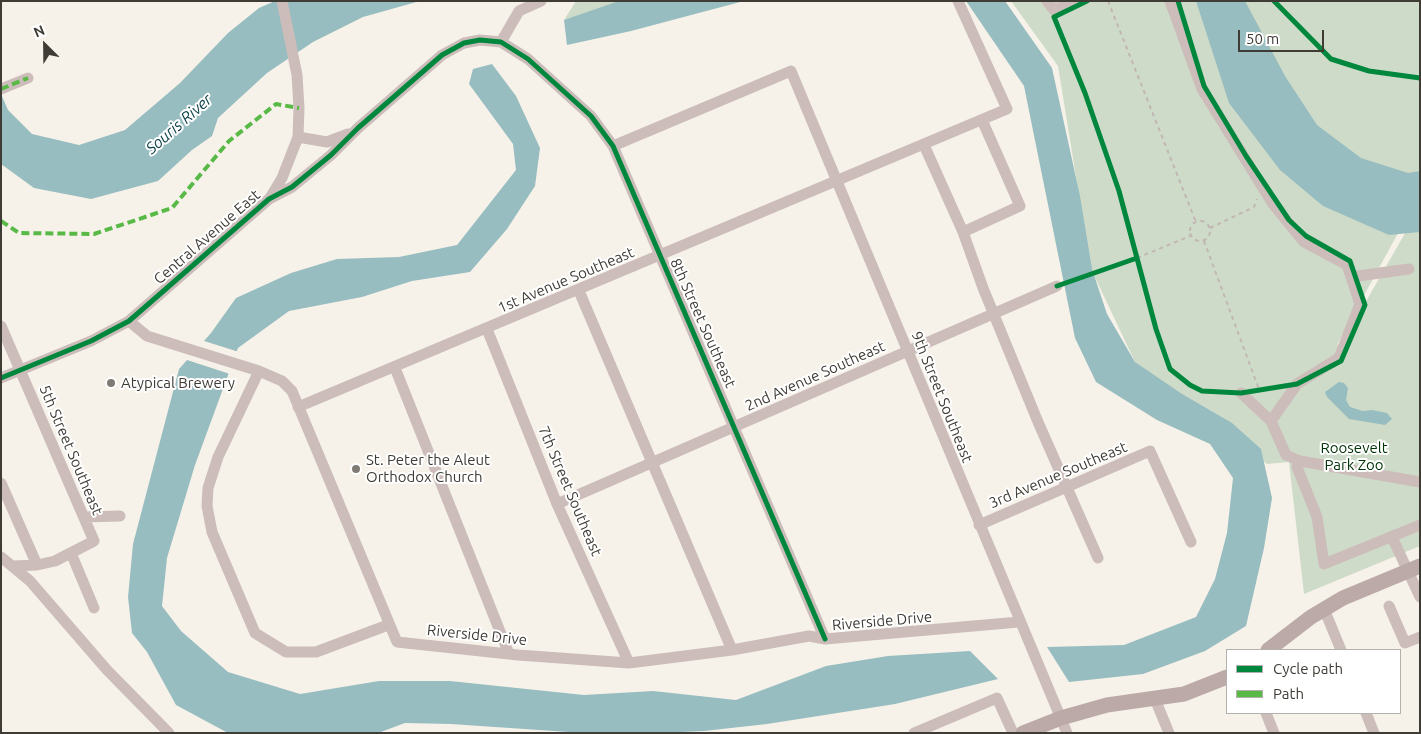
<!DOCTYPE html>
<style>
body{margin:0}
#map{position:relative;width:1421px;height:734px;overflow:hidden;background:#f7f2e9;font-family:Ubuntu,sans-serif}
canvas{display:block}
.frame{position:absolute;inset:0;border:2px solid #3f3b35;pointer-events:none}
.legend{position:absolute;left:1226px;top:649px;width:175px;height:65px;box-sizing:border-box;background:#fff;border:1px solid #b2b1ae;margin:0;padding:6px 9px;list-style:none;font-size:15px;color:#3f3b35}
.legend li{display:flex;align-items:center;gap:10px;height:25px}
.legend b{width:25px;border:1px solid #b2b1ae}
.north{position:absolute;left:20px;top:20px;width:50px;height:50px;-webkit-text-stroke:4px #fff;paint-order:stroke;rotate:337deg;font-size:14px;font-weight:700;line-height:20px;text-align:center;color:#3f3b35}
.north::after{content:'';display:block;margin:auto;width:18px;height:22px;background:#3f3b35;clip-path:polygon(50% 0,100% 100%,50% 72%,0 100%)}
.scale{position:absolute;left:1238px;top:30px;width:86px;height:22px;box-sizing:border-box;border:2px solid #3f3b35;border-top:0;padding-left:6px;font-size:15px;line-height:18px;white-space:nowrap;color:#3f3b35;-webkit-text-stroke:4px #fff;paint-order:stroke}
</style>
<div id="map">
<canvas width="1421" height="734"></canvas>
<div class="frame"></div>
<ul class="legend">
<li><b style="height:6px;background:#00873e"></b>Cycle path</li>
<li><b style="height:6px;background:#58b947"></b>Path</li>
</ul>
<div class="north">N</div>
<div class="scale">50 m</div>
</div>
<script>
const ctx = document.querySelector('canvas').getContext('2d');
ctx.lineJoin = 'round';
function fillPath(path, color) { ctx.fillStyle = color; ctx.fill(path, 'evenodd'); }
const shape = rows => new Path2D(rows.map(r => 'M' + r).join(''));
function stroke(path, color, width, dash) { ctx.strokeStyle = color; ctx.lineWidth = width; ctx.lineCap = dash ? 'butt' : 'round'; ctx.setLineDash(dash || []); ctx.stroke(path); }
function label(font, color, halo, rows, align = 'center') {
  ctx.font = font + ' Ubuntu,sans-serif'; ctx.lineWidth = 4; ctx.setLineDash([]); ctx.textBaseline = 'middle'; ctx.strokeStyle = halo; ctx.fillStyle = color; for (const [text, x, y, turn = 0] of rows) {
    ctx.save(); ctx.translate(x, y); ctx.rotate((+turn || 0) * Math.PI / 180); ctx.textAlign = isNaN(turn) ? turn : align; if (halo) ctx.strokeText(text, 0, 0); ctx.fillText(text, 0, 0); ctx.restore();
  }
}
const green = shape([
 [576,1,665,1,564,20],
 [1011,1,1420,1,1420,193,1338,343,1337,352,1420,207,1420,546,1304,594,1289,462,1267,464,1135,362,1091,269,1058,66]
]);
const water = shape([
 [275,1,420,1,363,17,313,42,267,73,218,118,212,136,192,150,158,181,91,199,34,188,1,164,1,94,8,110,32,134,79,145,125,130,180,83,228,33,259,8],
 [619,1,744,1,631,31,567,45,564,20],
 [966,1,1005,1,1052,68,1080,196,1092,269,1107,314,1135,362,1182,394,1232,423,1261,449,1272,498,1264,548,1246,626,1205,651,1143,674,1069,682,1047,647,1124,645,1196,617,1215,579,1227,533,1233,478,1210,444,1157,420,1096,382,1075,338,1024,86],
 [1196,1,1245,1,1285,76,1317,125,1361,158,1408,173,1420,171,1420,232,1389,235,1323,206,1280,170,1229,103],
 [492,64,516,96,540,148,535,186,507,229,470,272,412,281,362,297,289,311,238,348,195,465,167,558,162,606,181,631,228,672,300,694,379,681,450,681,584,695,653,691,736,700,826,666,888,656,970,651,998,679,895,704,767,724,704,731,657,733,583,733,451,724,405,723,378,733,228,733,176,705,147,652,132,633,128,597,133,544,179,369,211,333,236,298,291,273,337,259,399,257,457,245,516,170,513,144,469,84,473,69],
 [1339,382,1344,383,1348,388,1346,400,1350,407,1363,411,1372,410,1387,413,1392,419,1385,425,1349,419,1327,397,1325,392]
]);
const pier = shape([
 [201,340,239,352,230,374,184,359]
]);
const path = shape([
 [1108,1,1196,222],
 '1190 231a10 10 0 1 1 20 0a10 10 0 1 1-20 0Z',
 [1210,228,1254,207,1257,199],
 [1204,241,1260,392],
 [1137,258,1190,236]
]);
const minor = shape([
 [1047,1,1054,10,1075,1],
 [1170,1,1202,89,1273,204,1304,242,1347,265,1360,304,1339,358,1297,384,1271,421,1286,455,1300,461],
 [501,42,519,11,541,1],
 [1,89,28,78],
 [298,137,327,142,348,134],
 [924,145,963,232,983,288,1038,422,1098,558],
 [613,146,791,71,1067,733],
 [270,198,282,178,298,137,299,108,297,75,282,1],
 [963,232,1020,206,982,120],
 [1351,277,1409,269],
 [579,291,732,650],
 [129,321,147,336,259,371,282,381,292,391,397,642,518,655,629,663,732,650,809,636,825,639,1019,622],
 [1,326,94,541,55,561,37,565,13,566],
 [487,329,557,504,629,663],
 [395,368,509,654],
 [259,371,218,457,208,488,207,506,212,532,255,633,286,652,316,652,388,625],
 [1,378,91,341,129,321,269,199,292,187,331,155,358,128,442,55,464,43,480,40,501,42,528,59,591,116,613,146,825,639],
 [1241,393,1271,421],
 [298,407,1007,109,958,1],
 [1420,482,1300,461,1297,467,1317,517,1324,564,1420,525],
 [1,483,37,565],
 [557,504,1057,286],
 [84,517,120,516],
 [979,525,1150,451,1191,542],
 [1392,537,1420,597],
 [71,553,94,608],
 [1,557,30,581,107,670,169,733],
 [1389,606,1405,643,1420,637],
 [1324,609,1341,650],
 [1155,699,1169,733],
 [1266,713,1274,733],
 [1366,713,1374,733],
 [914,733,997,698,1013,733]
]);
const major = shape([
 [1268,650,1311,617,1343,598,1420,566],
 [1023,733,1061,718,1107,705,1184,694,1227,677]
]);
const quiet = shape([
 [1,89,28,78],
 [1,221,19,233,94,234,172,208,229,141,276,104,299,108]
]);
const cycleway = shape([
 [1087,1,1054,17,1085,93,1119,191,1156,329,1170,369,1190,385,1202,391,1241,393,1297,384,1341,361,1365,305,1350,261,1306,236,1289,220,1246,156,1204,86,1178,1],
 [1274,1,1331,59,1369,71,1420,78],
 [1057,286,1137,258],
 [1,378,91,341,129,321,269,199,292,187,331,155,358,128,442,55,464,43,480,40,501,42,528,59,591,116,613,146,825,639]
]);
const markers = [
 [111,383,5,"#7f7b74"],
 [356,469,5,"#7f7b74"]
];
const streetNames = [
 ["Central Avenue East",207,237,-41],
 ["1st Avenue Southeast",566,280,-23],
 ["8th Street Southeast",703,323,66],
 ["2nd Avenue Southeast",815,376,-24],
 ["9th Street Southeast",942,397,68],
 ["5th Street Southeast",71,450,67],
 ["3rd Avenue Southeast",1058,475,-23],
 ["7th Street Southeast",570,491,67],
 ["Riverside Drive",882,621,-5],
 ["Riverside Drive",477,635,6]
];
const poiNames = [
 ["Atypical Brewery",121,383],
 ["St. Peter the Aleut",366,460],
 ["Orthodox Church",366,477]
];
const parkNames = [
 ["Roosevelt",1354,448],
 ["Park Zoo",1354,465]
];
const waterNames = [
 ["Souris River",179,124,-41]
];
fillPath(green, '#cfdbc9');
fillPath(water, '#97bdc0');
fillPath(pier, '#f7f2e9');
stroke(path, '#c1b6b4', 2, [4, 4]);
stroke(minor, '#ccbdbb', 11);
stroke(major, '#bcaaa8', 15);
stroke(quiet, '#58b947', 4, [8, 4]);
stroke(cycleway, '#00873e', 5);
for (const [x, y, r, color] of markers) { const dot = new Path2D(); dot.arc(x, y, r, 0, 2 * Math.PI); ctx.fillStyle = color; ctx.fill(dot); stroke(dot, '#fff', 2); }
label('15px', '#3f3b35', '#fff', streetNames);
label('15px', '#3f3b35', '#fff', poiNames, 'left');
label('15px', '#003306', '#fff', parkNames);
label('italic 16px', '#0d4249', '#fff', waterNames);
</script>
